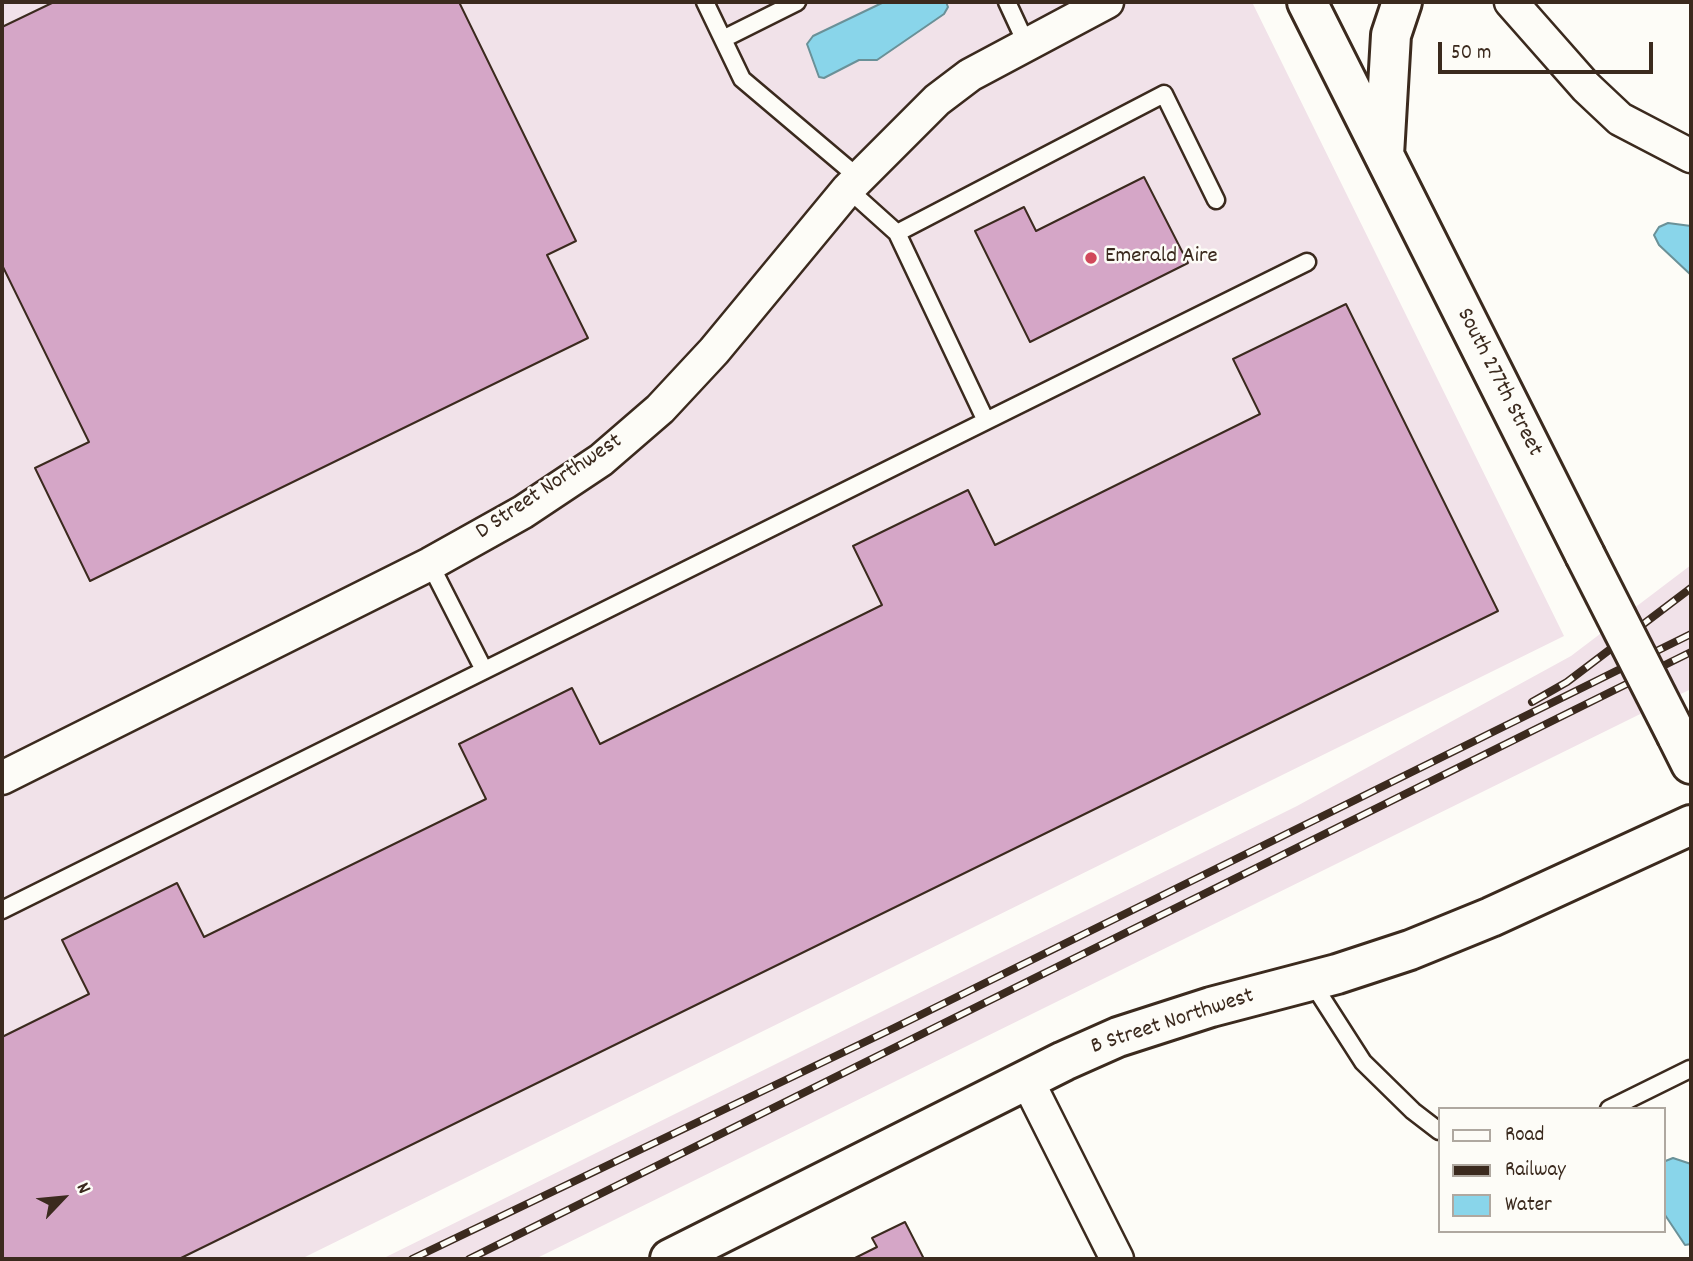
<!DOCTYPE html>
<style>
body{margin:0}
#map{position:relative;width:1693px;height:1261px;overflow:hidden;background:#fdfcf7;font-family:Dekko,sans-serif}
canvas{display:block}
.frame{position:absolute;inset:0;border:4px solid #3b2a1e;pointer-events:none}
.legend{position:absolute;left:1438px;top:1107px;width:228px;height:126px;box-sizing:border-box;background:#fdfcf7;border:2px solid #afa8a0;margin:0;padding:9px 12px;list-style:none;font-size:21px;color:#3b2a1e}
.legend li{display:flex;align-items:center;gap:14px;height:35px}
.legend b{width:35px;border:2px solid #afa8a0}
.north{position:absolute;left:28px;top:1163px;width:70px;height:70px;-webkit-text-stroke:5px #fdfcf7;paint-order:stroke;rotate:64deg;font-size:19px;font-weight:700;line-height:28px;text-align:center;color:#3b2a1e}
.north::after{content:'';display:block;margin:auto;width:24px;height:32px;background:#3b2a1e;clip-path:polygon(50% 0,100% 100%,50% 72%,0 100%)}
.scale{position:absolute;left:1438px;top:42px;width:215px;height:32px;box-sizing:border-box;border:4px solid #3b2a1e;border-top:0;padding-left:9px;font-size:21px;line-height:24px;white-space:nowrap;color:#3b2a1e;-webkit-text-stroke:5px #fdfcf7;paint-order:stroke}
</style>
<div id="map">
<canvas width="1693" height="1261"></canvas>
<div class="frame"></div>
<ul class="legend">
<li><b style="height:9px;background:#fdfcf7"></b>Road</li>
<li><b style="height:9px;background:#3b2a1e"></b>Railway</li>
<li><b style="height:19px;background:#89d5ea"></b>Water</li>
</ul>
<div class="north">N</div>
<div class="scale">50 m</div>
</div>
<script>
const ctx = document.querySelector('canvas').getContext('2d');
ctx.lineJoin = 'round';
function fillPath(path, color) { ctx.fillStyle = color; ctx.fill(path, 'evenodd'); }
const shape = rows => new Path2D(rows.map(r => 'M' + r).join(''));
function stroke(path, color, width, dash) { ctx.strokeStyle = color; ctx.lineWidth = width; ctx.lineCap = dash ? 'butt' : 'round'; ctx.setLineDash(dash || []); ctx.stroke(path); }
function label(font, color, halo, rows, align = 'center') {
  ctx.font = font + ' Dekko,sans-serif'; ctx.lineWidth = 5; ctx.setLineDash([]); ctx.textBaseline = 'middle'; ctx.strokeStyle = halo; ctx.fillStyle = color; for (const [text, x, y, turn = 0] of rows) {
    ctx.save(); ctx.translate(x, y); ctx.rotate((+turn || 0) * Math.PI / 180); ctx.textAlign = isNaN(turn) ? turn : align; if (halo) ctx.strokeText(text, 0, 0); ctx.fillText(text, 0, 0); ctx.restore();
  }
}
const built = shape([
 [2,2,1252,2,1564,636,301,1259,2,1259],
 [1691,565,1691,689,535,1259,382,1259,1297,806,1571,656]
]);
const water = shape([
 [884,2,946,2,948,7,944,14,877,60,859,60,824,78,819,77,807,44,813,36,884,2],
 [1668,223,1691,226,1691,275,1659,245,1654,235,1659,227,1668,223],
 [1673,1158,1691,1164,1691,1244,1685,1245,1663,1212,1663,1162,1673,1158]
]);
const building = shape([
 [54,2,459,2,576,241,547,255,588,338,90,581,35,468,89,442,2,265,2,27,54,2],
 [1144,177,1188,263,1030,342,975,231,1024,207,1036,231,1144,177],
 [1346,304,1498,611,179,1259,2,1259,2,1037,89,994,62,940,177,883,204,937,486,799,459,744,572,688,600,744,882,605,853,546,968,490,995,545,1260,414,1233,359,1346,304],
 [905,1222,924,1259,853,1259,877,1247,872,1238,905,1222]
]);
const lane = shape([
 [705,2,742,79,859,178],
 [1007,2,1026,43],
 [723,39,797,2],
 [848,189,897,233,1164,94,1216,200],
 [897,233,986,421,1307,262],
 [430,564,484,670],
 [2,910,986,421],
 [1311,981,1363,1062,1413,1111,1439,1131],
 [1609,1109,1690,1069]
]);
const street = shape([
 [1511,2,1586,87,1620,119,1691,156],
 [2,778,430,564,523,512,601,460,660,409,714,351,848,189,937,100,970,75,1107,2],
 [1028,1082,1117,1259]
]);
const secondary = shape([
 [1307,2,1585,555],
 [1384,155,1391,35,1402,2],
 [1677,736,1691,764],
 [670,1259,1064,1061,1118,1037,1211,1007,1337,974,1410,950,1491,917,1691,825]
]);
const rail = shape([
 [1532,702,1567,682,1691,588],
 [412,1259,894,1028,1691,634],
 [469,1259,1691,652]
]);
const secondaryBridge = shape([
 [1585,555,1677,736]
]);
const markers = [
 [1091,258,7,"#d1495b"]
];
const poiNames = [
 ["Emerald Aire",1105,258]
];
const streetNames = [
 ["South 277th Street",1498,383,63],
 ["D Street Northwest",550,488,-34],
 ["B Street Northwest",1173,1023,-18]
];
fillPath(built, '#f1e2e9');
fillPath(water, '#89d5ea');
stroke(water, '#6a9198', 2);
fillPath(building, '#d5a6c7');
stroke(building, '#3b2a1e', 2);
stroke(lane, '#3b2a1e', 21);
stroke(street, '#3b2a1e', 37);
stroke(secondary, '#3b2a1e', 44);
stroke(lane, '#fdfcf7', 16);
stroke(street, '#fdfcf7', 32);
stroke(secondary, '#fdfcf7', 38);
stroke(rail, '#3b2a1e', 8);
stroke(rail, '#fdfcf7', 5, [16]);
stroke(secondaryBridge, '#3b2a1e', 44, []);
stroke(secondaryBridge, '#fdfcf7', 38);
for (const [x, y, r, color] of markers) { const dot = new Path2D(); dot.arc(x, y, r, 0, 2 * Math.PI); ctx.fillStyle = color; ctx.fill(dot); stroke(dot, '#fdfcf7', 2.5); }
label('23px', '#3b2a1e', '#fdfcf7', poiNames, 'left');
label('23px', '#3b2a1e', '#fdfcf7', streetNames);
</script>
